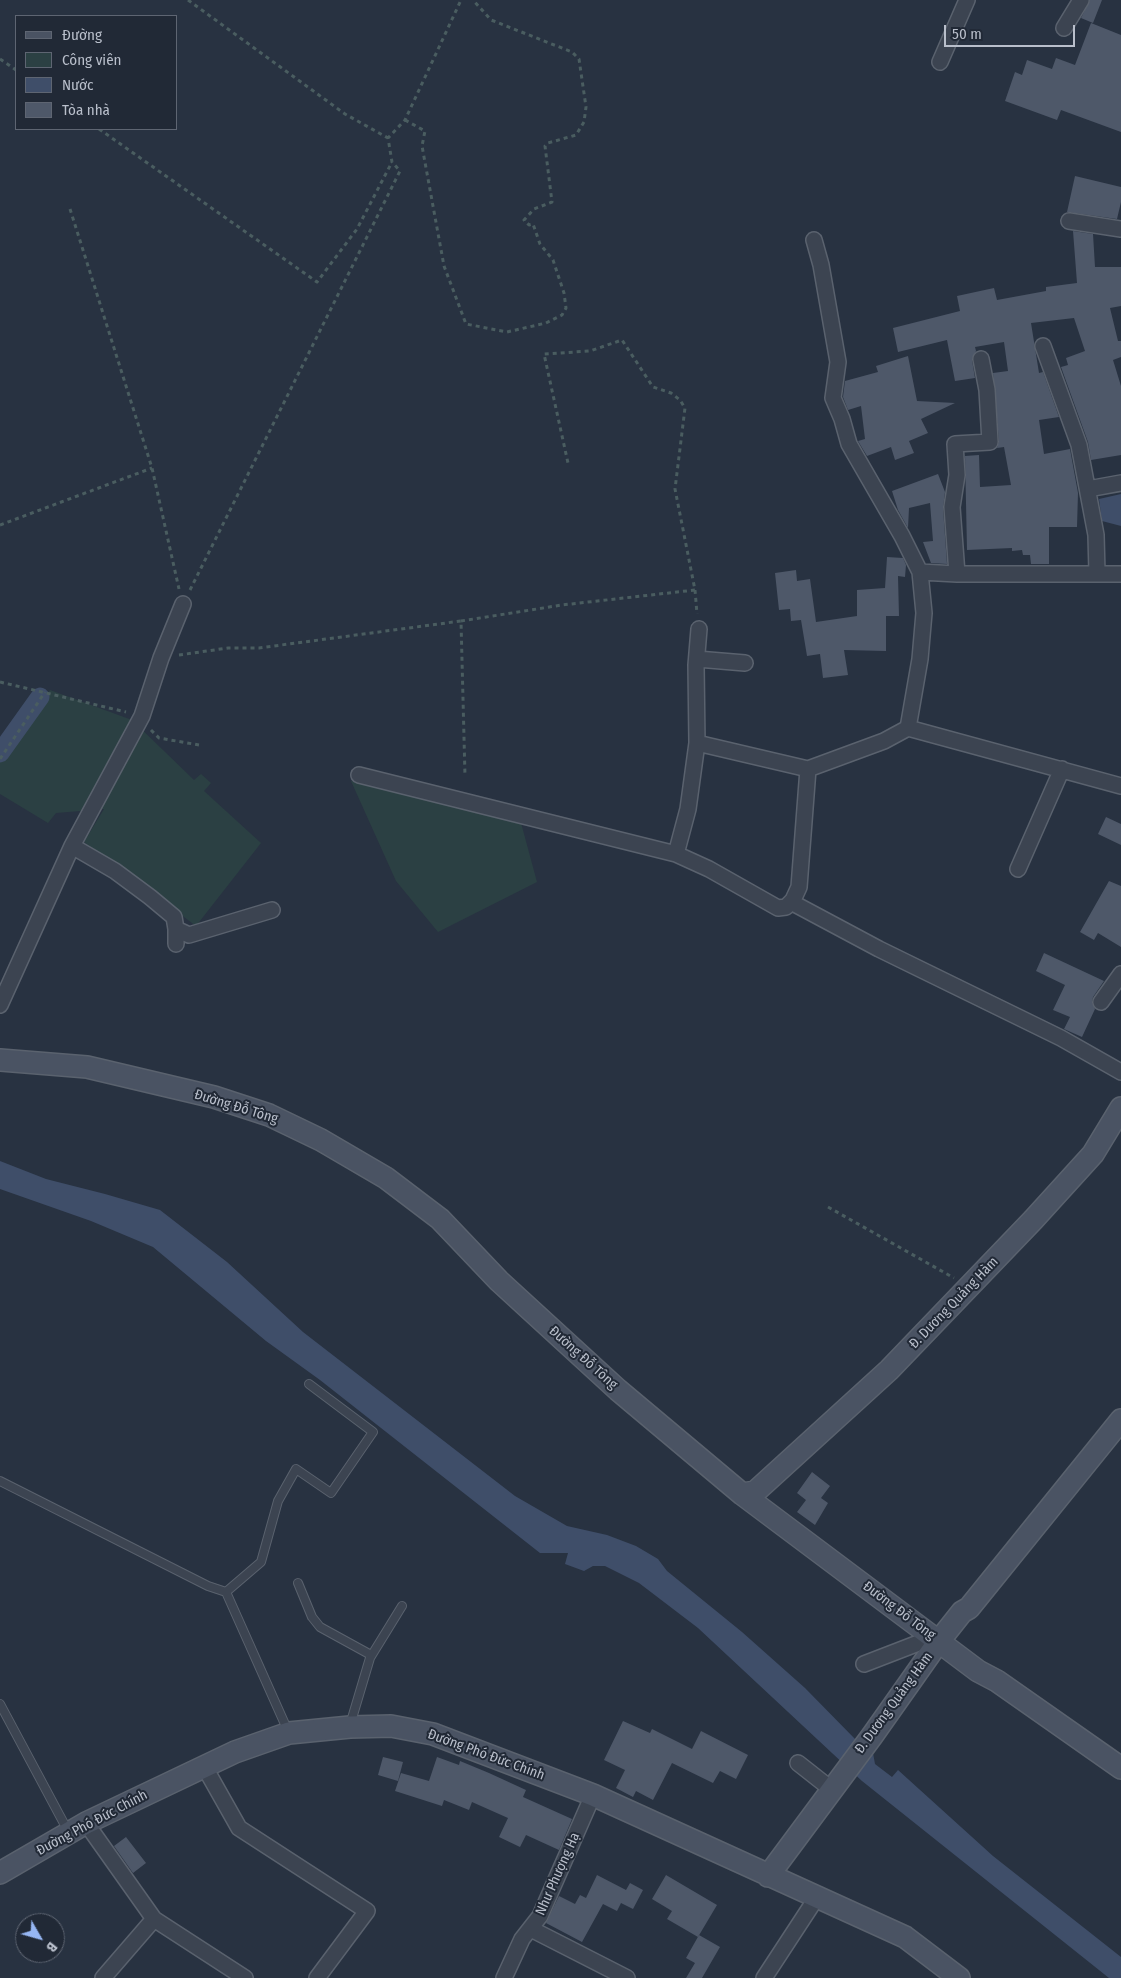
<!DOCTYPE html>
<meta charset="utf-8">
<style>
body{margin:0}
#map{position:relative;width:1121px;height:1978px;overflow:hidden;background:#283241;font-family:"Fira Sans Condensed",sans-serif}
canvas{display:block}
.legend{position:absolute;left:15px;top:15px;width:162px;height:115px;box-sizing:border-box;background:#212936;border:1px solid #5e6572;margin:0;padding:6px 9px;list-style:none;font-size:15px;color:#b9bfcb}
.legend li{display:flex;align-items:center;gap:10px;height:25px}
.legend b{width:25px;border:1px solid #5e6572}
.north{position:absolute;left:15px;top:1913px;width:50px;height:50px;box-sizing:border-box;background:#212936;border:1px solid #5e6572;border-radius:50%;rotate:128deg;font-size:14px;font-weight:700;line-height:20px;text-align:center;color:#b9bfcb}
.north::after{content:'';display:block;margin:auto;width:18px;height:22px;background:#96b6f3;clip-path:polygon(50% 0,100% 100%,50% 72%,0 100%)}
.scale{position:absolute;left:944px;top:25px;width:131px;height:22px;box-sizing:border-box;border:2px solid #b9bfcb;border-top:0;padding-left:6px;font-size:15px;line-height:18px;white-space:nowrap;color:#b9bfcb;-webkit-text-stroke:4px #212936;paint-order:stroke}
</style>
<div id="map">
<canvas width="1121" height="1978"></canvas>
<ul class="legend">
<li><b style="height:6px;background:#4a5363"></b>Đường</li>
<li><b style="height:14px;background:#2b4043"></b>Công viên</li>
<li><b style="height:14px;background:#3f4e69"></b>Nước</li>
<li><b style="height:14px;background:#4e5869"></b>Tòa nhà</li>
</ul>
<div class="north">B</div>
<div class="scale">50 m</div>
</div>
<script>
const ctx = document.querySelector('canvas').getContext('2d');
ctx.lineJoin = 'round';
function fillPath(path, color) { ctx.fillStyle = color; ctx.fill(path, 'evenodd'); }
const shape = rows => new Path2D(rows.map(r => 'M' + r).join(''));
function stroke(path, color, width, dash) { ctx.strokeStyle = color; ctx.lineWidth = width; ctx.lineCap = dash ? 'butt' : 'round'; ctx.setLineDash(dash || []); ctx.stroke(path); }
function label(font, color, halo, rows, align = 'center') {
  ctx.font = font + ' "Fira Sans Condensed",sans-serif'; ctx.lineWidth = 4; ctx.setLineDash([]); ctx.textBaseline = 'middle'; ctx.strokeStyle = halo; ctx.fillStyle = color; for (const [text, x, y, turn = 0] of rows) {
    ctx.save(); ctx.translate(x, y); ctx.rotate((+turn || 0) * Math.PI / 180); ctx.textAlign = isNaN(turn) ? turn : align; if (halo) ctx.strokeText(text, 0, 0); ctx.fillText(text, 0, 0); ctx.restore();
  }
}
const green = shape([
 [50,690,132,720,194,780,201,774,211,783,204,791,261,843,196,926,84,842,104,809,56,813,48,823,0,794,0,762],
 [351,781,517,808,537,882,438,932,396,881]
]);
const water = shape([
 [1121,494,1121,526,1102,521,1099,499],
 [0,1161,46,1179,105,1194,160,1210,227,1262,303,1332,515,1496,567,1526,607,1535,636,1546,658,1559,667,1571,742,1632,805,1688,856,1740,873,1753,875,1764,892,1777,898,1770,993,1856,1121,1957,1121,1978,1109,1978,862,1781,698,1628,639,1583,605,1566,593,1566,584,1571,565,1564,568,1553,540,1553,320,1380,266,1341,153,1247,91,1221,0,1189]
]);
const canal = shape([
 [0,753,40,697]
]);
const building = shape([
 [1090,0,1102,0,1093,23,1081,18],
 [1091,23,1121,35,1121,132,1061,110,1057,120,1005,101,1015,72,1022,75,1027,60,1052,69,1056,58,1075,65],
 [1075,176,1121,187,1121,202,1117,219,1067,212],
 [1073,231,1093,234,1095,267,1121,267,1121,306,1110,308,1118,341,1121,341,1121,357,1113,360,1121,386,1121,455,1091,460,1088,442,1061,367,1068,365,1066,358,1085,351,1074,318,1031,323,1039,373,1043,372,1059,417,1039,420,1044,454,1070,449,1078,493,1077,527,1049,527,1049,564,1031,564,1030,555,1023,555,1022,550,1012,551,1012,548,967,550,965,456,979,455,980,487,1011,485,1004,447,997,448,999,441,993,373,1008,371,1004,342,975,347,976,351,972,360,975,378,955,381,947,340,898,352,893,328,960,311,957,296,994,288,997,300,1046,291,1046,287,1077,283],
 [908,356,917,401,955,403,921,419,928,433,909,441,914,453,895,460,891,447,867,456,858,441,865,439,861,406,848,410,843,397,845,381,878,372,876,366],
 [938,474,945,492,943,508,947,564,931,563,923,542,933,541,930,503,909,508,908,528,898,510,892,491],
 [887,557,903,558,906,565,905,577,898,576,899,616,886,616,886,651,844,650,848,675,823,678,820,654,807,656,801,620,791,621,790,609,779,610,775,573,796,570,797,581,810,579,816,622,857,616,857,590,885,588],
 [1106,817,1121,824,1121,845,1098,834],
 [1109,881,1121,886,1121,947,1098,933,1094,940,1080,932],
 [1044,953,1104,981,1093,997,1092,1002,1095,1009,1082,1037,1064,1029,1070,1017,1053,1010,1065,985,1036,971],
 [812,1472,830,1486,821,1498,828,1503,815,1525,797,1512,806,1500,797,1493],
 [623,1721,650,1733,652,1729,692,1749,701,1731,748,1755,736,1779,720,1771,713,1783,672,1763,653,1800,636,1791,633,1797,616,1788,625,1770,604,1760],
 [383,1757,403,1762,398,1781,378,1775],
 [437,1757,459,1765,460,1761,489,1773,526,1790,523,1797,572,1819,559,1850,526,1835,520,1847,499,1837,508,1818,472,1802,469,1810,444,1800,442,1806,395,1791,401,1773,429,1781],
 [126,1837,146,1863,133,1873,114,1846],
 [597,1875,626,1890,630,1883,643,1890,633,1909,621,1903,617,1911,603,1904,582,1942,546,1923,559,1896,575,1904,580,1895,586,1898],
 [666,1875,717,1905,698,1937,667,1919,672,1911,652,1899],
 [699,1935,720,1947,702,1978,686,1978,695,1963,686,1958]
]);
const path = shape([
 [188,0,345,114,388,138],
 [0,59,16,70],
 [405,120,425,131,422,146,444,266,466,324,507,332,546,323,562,315,566,308,564,293,553,260,540,244,533,224,529,225,524,220,534,209,552,202,545,146,548,143,576,135,584,122,586,107,579,59,572,52,491,20,473,0],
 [99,129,317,282,357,229,392,162],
 [70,209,152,468,179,589],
 [0,525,152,468],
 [190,590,400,171,392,162,388,138,405,120,461,0],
 [695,590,697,614],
 [461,621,562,605,695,590,675,489,685,408,680,400,671,393,653,387,622,340,590,351,544,354,568,463],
 [179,655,228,648,259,648,461,621,465,776],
 [0,682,126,712],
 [151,730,159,738,199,745],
 [0,759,45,692],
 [828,1207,954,1278]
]);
const lane = shape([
 [0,1481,208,1586,226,1592,288,1731],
 [298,1583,312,1617,320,1627,371,1655],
 [226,1592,261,1562,278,1501,296,1469,331,1493,373,1432,309,1384],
 [0,1704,68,1831],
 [350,1725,370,1658,402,1606]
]);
const street = shape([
 [1064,28,1081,0],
 [940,62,967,0],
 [1069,221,1121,229],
 [814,240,821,265,838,362,833,398,842,419,849,444,902,536,920,572,924,613,920,659,908,728],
 [1043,346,1079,445,1096,535,1097,573],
 [1088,489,1121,483],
 [920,572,957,574,1121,574],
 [957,574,952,507,957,475,955,444,990,442,987,390,981,359],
 [699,629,696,665,697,743,808,769,884,741,908,728,1121,786],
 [697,659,745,663],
 [359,775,676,854,709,869,778,908,786,907,793,900,799,887,808,769],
 [72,846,115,871,150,897,174,917,176,929,189,935,272,910],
 [676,854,688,809,697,743],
 [1018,869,1062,769],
 [791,902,879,949,1061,1038,1121,1072],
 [176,944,176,929],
 [1101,1002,1121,974],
 [0,1005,72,846,142,716,161,658,183,604],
 [864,1664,934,1637],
 [798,1763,831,1789],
 [204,1766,239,1828,367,1911,317,1978],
 [86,1823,154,1919,245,1978],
 [531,1929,627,1978],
 [103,1978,154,1919],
 [504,1978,522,1939,540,1916,593,1795],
 [764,1978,817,1897]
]);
const secondary = shape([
 [0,1060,87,1067,214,1097,269,1115,321,1140,386,1178,440,1219,499,1281,618,1390,742,1494,978,1671,997,1681,1121,1768],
 [742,1494,755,1492,889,1370,1033,1220,1093,1154,1121,1108],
 [0,1873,86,1823,235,1752,289,1733,350,1727,391,1726,433,1734,593,1795,905,1937,959,1978],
 [768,1876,872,1736,939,1641,962,1612,969,1608,1121,1420]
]);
const streetNames = [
 ["Đường Đỗ Tông",236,1107,17],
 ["Đ. Dương Quảng Hàm",954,1303,-46],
 ["Đường Đỗ Tông",583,1358,42],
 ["Đường Đỗ Tông",899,1611,37],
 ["Đ. Dương Quảng Hàm",894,1703,-54],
 ["Đường Phó Đức Chính",486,1755,20],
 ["Đường Phó Đức Chính",92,1823,-28],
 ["Như Phượng Hạ",558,1874,-66]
];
fillPath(green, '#2b4043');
fillPath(water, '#3f4e69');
stroke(canal, '#3f4e69', 19);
fillPath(building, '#4e5869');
stroke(lane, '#5a626e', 10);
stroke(street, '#5a626e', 18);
stroke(secondary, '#5a626e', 24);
stroke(path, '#4a5d60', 3, [4, 4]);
stroke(lane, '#3c4451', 8);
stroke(street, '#3c4451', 15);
stroke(secondary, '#4a5363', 21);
label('14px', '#b9bfcb', '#212936', streetNames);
</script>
